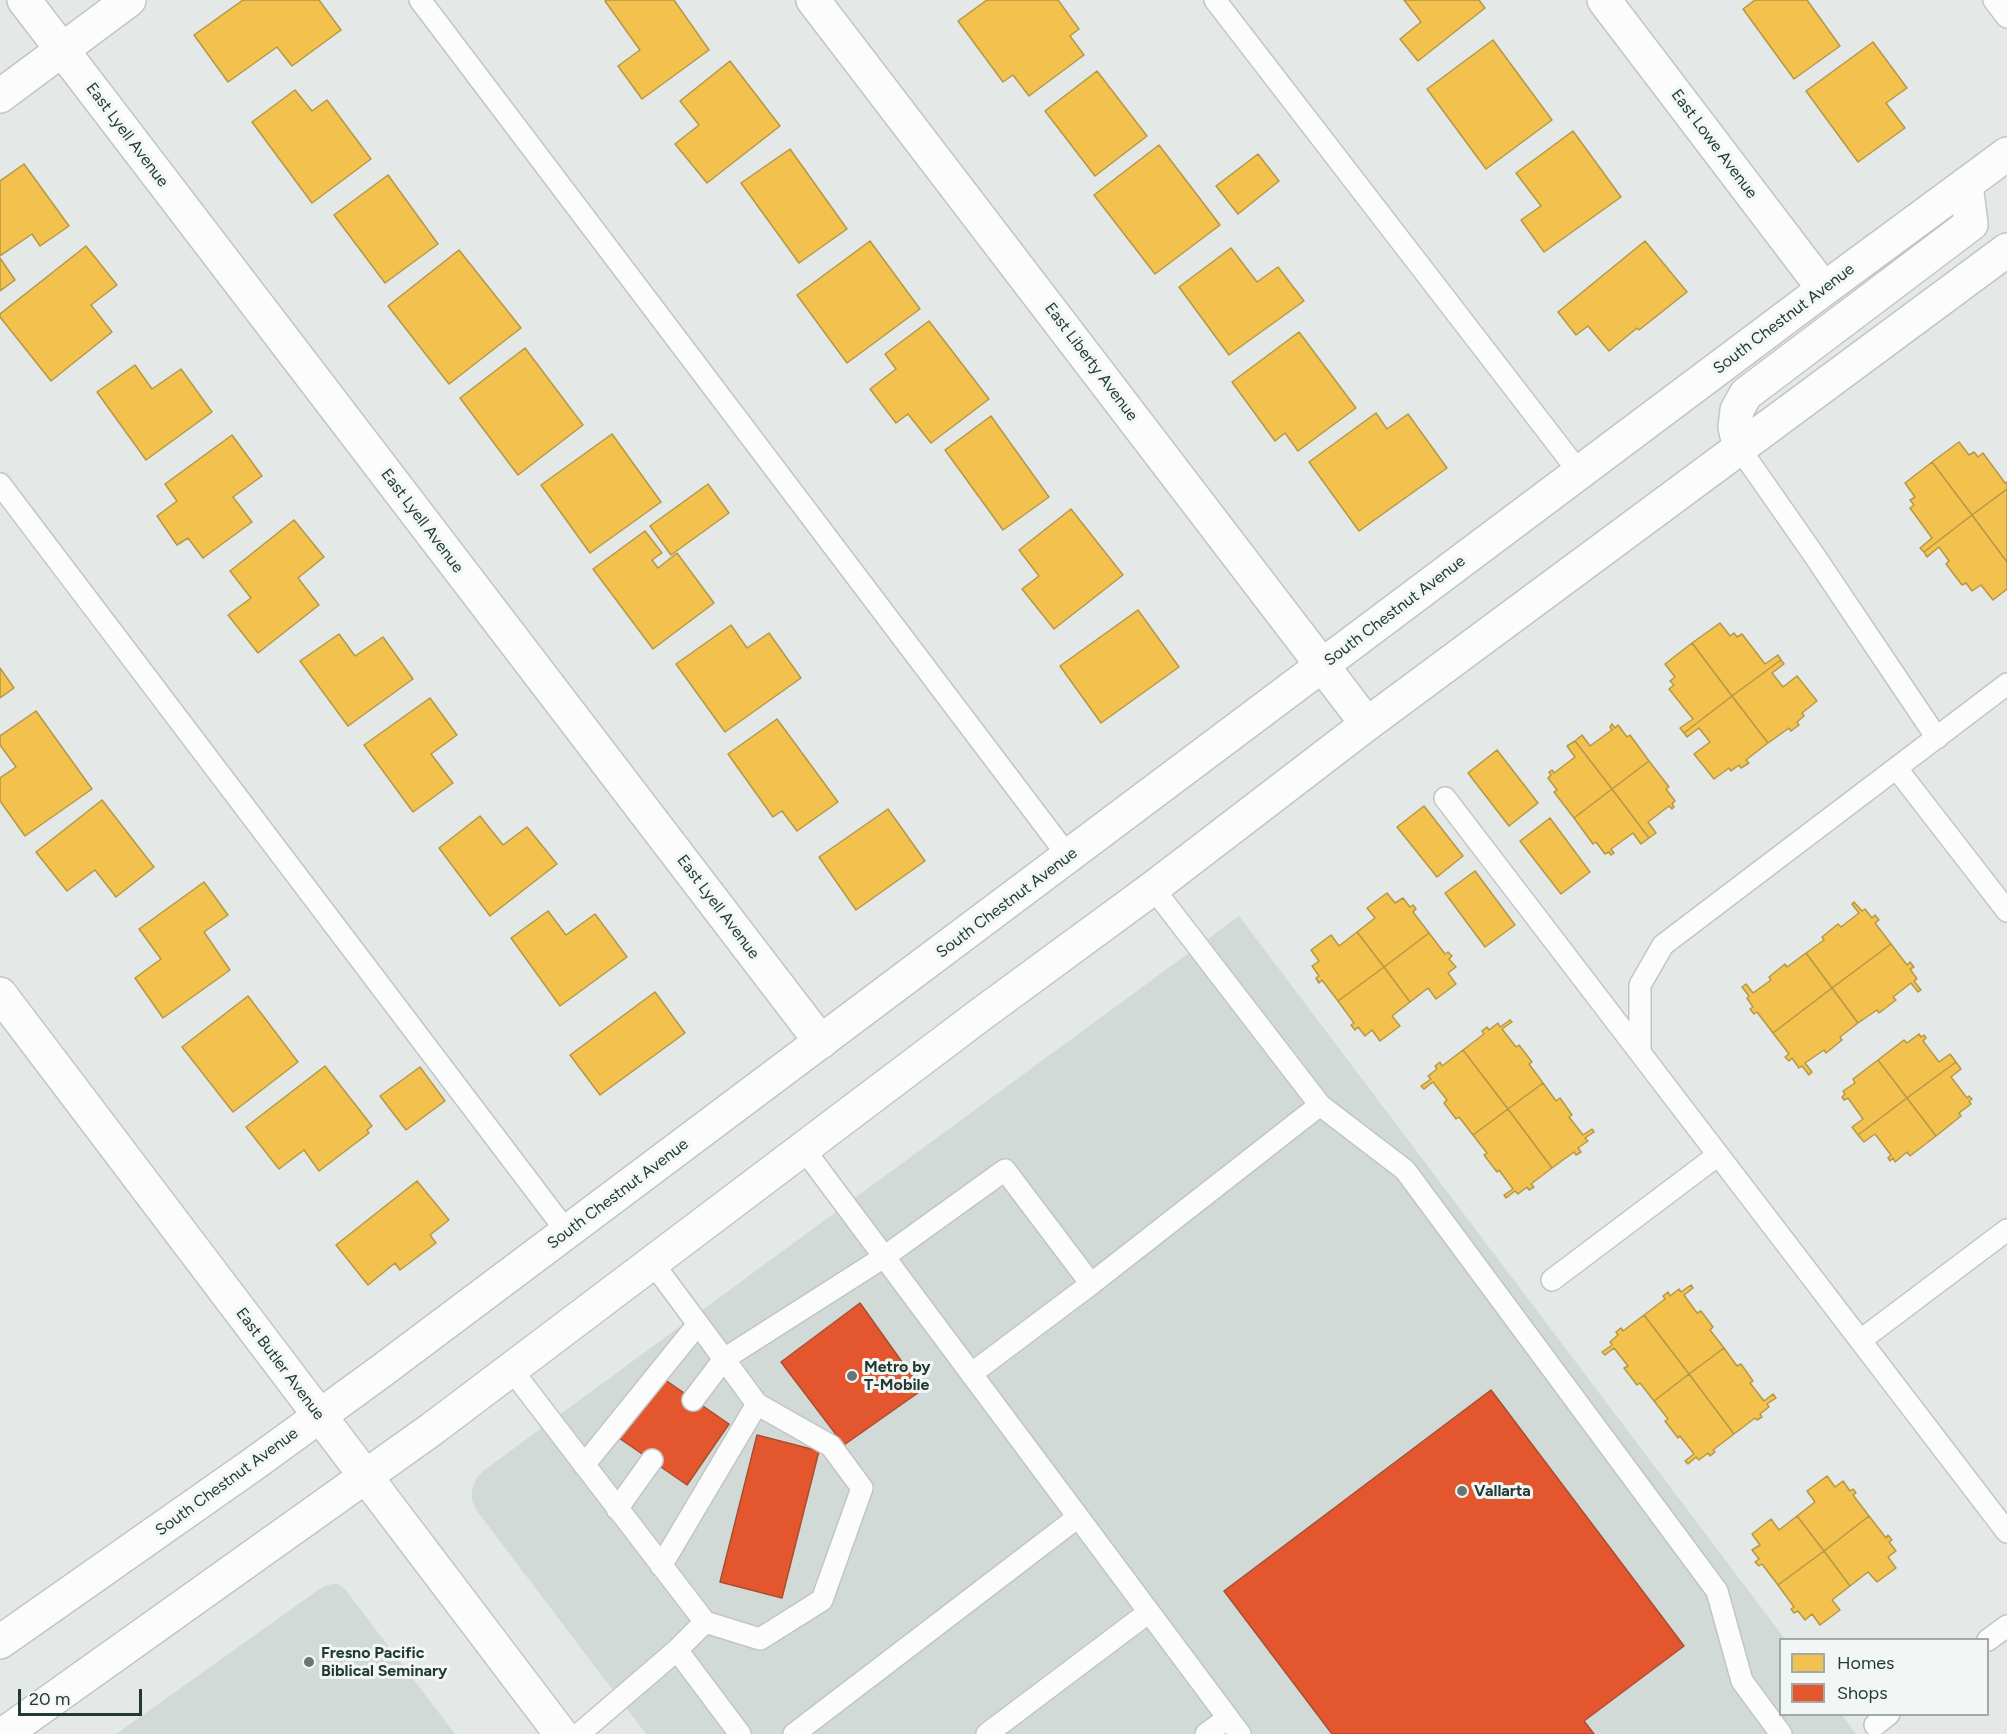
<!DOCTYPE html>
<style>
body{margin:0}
#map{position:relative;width:2007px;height:1734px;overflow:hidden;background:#e4e9e7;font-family:Figtree,sans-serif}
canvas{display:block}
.legend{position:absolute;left:1779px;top:1638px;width:210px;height:78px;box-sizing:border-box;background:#f2f7f5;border:2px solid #9faba8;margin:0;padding:8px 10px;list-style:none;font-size:18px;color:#233a34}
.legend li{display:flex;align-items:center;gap:12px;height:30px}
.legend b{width:30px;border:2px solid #9faba8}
.scale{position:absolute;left:18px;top:1689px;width:124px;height:27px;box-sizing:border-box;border:3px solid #233a34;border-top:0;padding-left:8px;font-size:18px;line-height:21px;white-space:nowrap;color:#233a34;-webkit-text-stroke:4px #f2f7f5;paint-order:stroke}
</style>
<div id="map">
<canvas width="2007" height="1734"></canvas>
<ul class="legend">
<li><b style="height:16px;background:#f2c14e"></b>Homes</li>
<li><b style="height:16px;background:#e4572e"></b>Shops</li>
</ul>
<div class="scale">20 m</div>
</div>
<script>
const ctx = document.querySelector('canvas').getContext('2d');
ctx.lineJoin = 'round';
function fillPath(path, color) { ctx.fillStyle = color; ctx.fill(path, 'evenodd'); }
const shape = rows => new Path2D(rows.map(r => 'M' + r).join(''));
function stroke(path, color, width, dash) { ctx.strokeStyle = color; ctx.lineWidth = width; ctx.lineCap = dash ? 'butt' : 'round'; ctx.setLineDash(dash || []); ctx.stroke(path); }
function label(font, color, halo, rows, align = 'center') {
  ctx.font = font + ' Figtree,sans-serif'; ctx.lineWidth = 6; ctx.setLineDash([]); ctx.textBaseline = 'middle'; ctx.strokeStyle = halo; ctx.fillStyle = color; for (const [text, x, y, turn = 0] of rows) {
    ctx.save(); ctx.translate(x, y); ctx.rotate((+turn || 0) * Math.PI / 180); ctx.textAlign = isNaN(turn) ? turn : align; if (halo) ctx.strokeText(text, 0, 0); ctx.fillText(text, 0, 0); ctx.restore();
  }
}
const built = shape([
 [1239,916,1785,1639,1780,1640,1780,1714,1842,1715,1856,1734,646,1734,477,1511,472,1501,472,1490,476,1479,483,1471],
 [337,1583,345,1589,455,1734,116,1734,324,1586]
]);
const homes = shape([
 [243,0,319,0,341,30,292,66,277,47,228,82,194,35,243,0],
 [607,0,674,0,709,50,642,99,618,66,640,50,605,1,607,0],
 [987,0,1058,0,1079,29,1070,36,1084,55,1029,96,1013,75,1003,82,958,21,987,0],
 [1404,0,1479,0,1485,8,1418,61,1400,39,1421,22,1404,0],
 [1755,0,1807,0,1840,46,1794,79,1743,9,1755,0],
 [1493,40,1552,120,1486,169,1427,89,1493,40],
 [1873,42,1907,88,1886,103,1905,128,1858,162,1806,91,1873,42],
 [730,61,780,126,707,183,675,144,699,125,680,101,730,61],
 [1097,71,1147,136,1095,176,1045,111,1097,71],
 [295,90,312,111,327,100,371,159,312,203,252,122,295,90],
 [1573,131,1621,197,1544,252,1521,220,1541,206,1516,173,1573,131],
 [1159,145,1220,225,1155,274,1094,195,1159,145],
 [790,149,847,229,799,263,741,183,790,149],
 [1258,154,1279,181,1238,214,1216,186,1258,154],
 [24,164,69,226,40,246,32,234,0,256,0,181,24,164],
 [388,175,438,244,385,283,334,215,388,175],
 [870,241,920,309,847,363,797,295,870,241],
 [1645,241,1687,292,1639,330,1637,328,1609,351,1588,326,1576,335,1558,312,1645,241],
 [86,246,117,285,91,305,112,332,51,381,0,317,0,314,86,246],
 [1231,248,1257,282,1278,267,1304,301,1229,355,1179,287,1231,248],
 [459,250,521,328,449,384,388,306,459,250],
 [0,258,15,280,0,291,0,258],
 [929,321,989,399,931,443,908,414,896,423,870,389,896,369,885,354,929,321],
 [1299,332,1356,408,1298,451,1285,433,1275,441,1232,382,1299,332],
 [525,348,583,425,518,475,460,398,525,348],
 [135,365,152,389,181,369,212,412,146,460,97,392,135,365],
 [1376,413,1387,429,1408,414,1447,468,1359,531,1309,462,1376,413],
 [991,416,1049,497,1003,530,945,450,991,416],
 [612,434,661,502,590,553,541,485,612,434],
 [232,435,262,476,233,497,252,522,203,558,188,538,177,545,157,516,177,501,165,484,232,435],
 [1959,442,1969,455,1974,452,1978,457,1983,453,2005,483,2007,482,2007,489,1972,515,1932,462,1959,442],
 [1932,462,1972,515,1924,552,1920,548,1932,538,1910,508,1914,505,1910,500,1915,497,1905,483,1932,462],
 [708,484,729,513,671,555,650,526,708,484],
 [2007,489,2007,562,1972,515,2007,489],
 [1071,509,1123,575,1054,629,1022,589,1039,576,1019,550,1071,509],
 [1972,515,2007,562,2007,589,1993,600,1981,585,1972,591,1966,583,1962,585,1946,564,1949,561,1939,547,1927,557,1924,552,1972,515],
 [294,520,324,557,298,578,319,605,258,653,228,615,251,598,230,571,294,520],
 [645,531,662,553,652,560,658,568,677,553,714,603,653,649,593,569,645,531],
 [1138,610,1179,667,1101,723,1060,666,1138,610],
 [1720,623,1730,636,1734,633,1737,637,1742,634,1765,664,1778,655,1781,660,1732,696,1692,643,1720,623],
 [731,625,747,648,769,633,801,678,725,732,676,664,731,625],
 [339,634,355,656,383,637,413,679,348,726,300,661,339,634],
 [1692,643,1732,696,1684,733,1680,728,1693,719,1669,689,1674,685,1670,681,1675,677,1665,664,1692,643],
 [1781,660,1784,664,1772,673,1783,687,1797,676,1817,701,1802,713,1804,716,1797,722,1799,725,1791,731,1789,728,1768,743,1732,696,1781,660],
 [0,668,14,688,0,698,0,668],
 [1732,696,1768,743,1746,760,1749,763,1741,768,1739,765,1731,771,1729,768,1714,779,1694,754,1710,742,1699,728,1687,737,1684,733,1732,696],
 [430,698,457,735,431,754,453,783,413,812,364,745,430,698],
 [36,711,92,789,25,836,0,801,0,778,16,767,0,745,0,736,36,711],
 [777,719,838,802,797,831,782,811,773,817,728,754,777,719],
 [1612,724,1615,728,1618,725,1627,737,1630,735,1649,761,1612,789,1575,741,1582,735,1590,746,1612,730,1610,727,1612,724],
 [1575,741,1612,789,1574,818,1554,792,1557,790,1548,778,1551,775,1549,772,1552,770,1554,773,1575,757,1567,746,1575,741],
 [1497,750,1538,803,1509,826,1468,773,1497,750],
 [1649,761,1669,787,1666,789,1675,801,1672,804,1674,807,1672,809,1669,806,1648,822,1656,833,1649,838,1612,789,1649,761],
 [1612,789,1649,838,1641,844,1633,833,1611,849,1614,853,1611,855,1609,852,1605,854,1596,842,1593,844,1574,818,1612,789],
 [102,800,154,867,116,897,95,870,67,891,36,852,102,800],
 [1424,806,1463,856,1437,877,1397,827,1424,806],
 [888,809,925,861,856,910,819,857,888,809],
 [480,816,503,845,527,827,557,864,490,916,439,848,480,816],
 [1550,818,1590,872,1561,894,1520,841,1550,818],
 [1475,871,1515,925,1485,947,1445,893,1475,871],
 [204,882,228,915,204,932,230,970,163,1018,135,978,161,959,139,929,204,882],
 [1387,893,1395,903,1403,898,1410,907,1413,905,1416,909,1413,912,1429,933,1384,967,1357,932,1375,918,1367,908,1387,893],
 [1854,902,1862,911,1865,909,1872,918,1875,915,1879,920,1875,923,1891,944,1832,988,1806,953,1824,940,1822,937,1838,924,1841,927,1859,913,1852,904,1854,902],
 [548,911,566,935,595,914,627,957,560,1006,511,938,548,911],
 [1357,932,1384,967,1338,1001,1322,980,1319,983,1316,978,1319,976,1312,966,1319,961,1311,950,1331,935,1339,946,1357,932],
 [1429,933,1445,954,1448,952,1452,956,1449,959,1456,967,1448,973,1456,984,1436,999,1428,988,1410,1002,1384,967,1429,933],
 [1891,944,1907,965,1910,962,1914,967,1910,969,1917,979,1914,981,1921,990,1918,992,1911,983,1893,997,1896,1000,1879,1013,1877,1010,1858,1023,1832,988,1891,944],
 [1806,953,1832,988,1773,1033,1757,1012,1754,1014,1750,1009,1753,1007,1747,998,1749,996,1742,987,1746,984,1753,993,1771,980,1769,977,1785,964,1787,967,1806,953],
 [1384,967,1410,1002,1392,1016,1400,1026,1380,1041,1372,1030,1365,1036,1358,1027,1355,1030,1351,1025,1354,1023,1338,1001,1384,967],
 [1832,988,1858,1023,1840,1037,1842,1040,1826,1053,1824,1050,1805,1063,1812,1072,1809,1075,1802,1066,1799,1068,1792,1058,1789,1061,1785,1057,1789,1054,1773,1033,1832,988],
 [655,992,685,1033,600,1095,570,1055,655,992],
 [248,996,298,1062,233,1112,182,1047,248,996],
 [1510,1020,1512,1022,1502,1029,1516,1047,1519,1045,1532,1062,1529,1064,1543,1083,1508,1109,1463,1050,1484,1034,1482,1031,1487,1027,1489,1030,1498,1023,1500,1027,1510,1020],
 [1919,1034,1921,1037,1924,1035,1926,1038,1923,1041,1939,1062,1950,1054,1956,1062,1907,1098,1878,1060,1904,1040,1907,1043,1919,1034],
 [1463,1050,1508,1109,1473,1135,1459,1117,1456,1119,1444,1103,1447,1100,1433,1082,1424,1089,1421,1086,1431,1079,1428,1076,1437,1069,1435,1066,1440,1062,1442,1066,1463,1050],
 [1878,1060,1907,1098,1858,1135,1852,1127,1863,1119,1848,1098,1844,1100,1842,1097,1845,1094,1843,1091,1855,1083,1853,1079,1878,1060],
 [1956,1062,1961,1069,1951,1077,1967,1098,1969,1096,1972,1099,1969,1101,1971,1104,1959,1113,1961,1116,1936,1136,1907,1098,1956,1062],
 [325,1066,372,1126,367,1130,369,1133,319,1171,304,1150,279,1169,246,1127,325,1066],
 [420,1067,445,1101,406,1130,380,1096,420,1067],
 [1543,1083,1556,1101,1560,1098,1572,1115,1569,1117,1583,1135,1592,1129,1594,1132,1585,1138,1588,1141,1578,1148,1581,1152,1576,1155,1574,1152,1552,1168,1508,1109,1543,1083],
 [1907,1098,1936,1136,1910,1156,1907,1152,1895,1162,1893,1158,1890,1161,1888,1158,1891,1155,1875,1134,1864,1142,1858,1135,1907,1098],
 [1508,1109,1552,1168,1531,1184,1534,1187,1529,1190,1527,1187,1518,1194,1515,1191,1506,1198,1504,1195,1513,1189,1499,1170,1497,1172,1484,1155,1487,1153,1473,1135,1508,1109],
 [417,1181,449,1220,430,1235,436,1243,400,1270,395,1263,368,1285,336,1245,417,1181],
 [1691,1285,1693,1288,1684,1295,1697,1313,1701,1311,1713,1327,1710,1330,1724,1348,1689,1374,1644,1315,1665,1299,1663,1296,1668,1292,1670,1296,1679,1289,1681,1292,1691,1285],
 [1644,1315,1689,1374,1654,1401,1640,1383,1637,1385,1624,1368,1628,1366,1614,1348,1605,1355,1602,1352,1612,1345,1610,1342,1618,1335,1616,1332,1621,1328,1623,1331,1644,1315],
 [1724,1348,1737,1366,1741,1364,1753,1381,1750,1383,1764,1401,1773,1394,1776,1398,1767,1404,1769,1407,1760,1414,1762,1417,1757,1420,1755,1418,1734,1434,1689,1374,1724,1348],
 [1689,1374,1734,1434,1713,1450,1715,1452,1710,1456,1708,1453,1699,1460,1696,1457,1688,1464,1685,1461,1694,1454,1680,1436,1678,1438,1665,1421,1668,1419,1654,1401,1689,1374],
 [1827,1476,1835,1487,1843,1481,1850,1491,1853,1489,1856,1493,1853,1495,1869,1516,1824,1551,1797,1516,1815,1502,1807,1491,1827,1476],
 [1797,1516,1824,1551,1778,1585,1762,1564,1759,1566,1755,1562,1759,1559,1752,1550,1760,1545,1752,1534,1771,1519,1779,1530,1797,1516],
 [1869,1516,1886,1538,1888,1535,1892,1540,1889,1542,1896,1551,1888,1557,1896,1568,1877,1582,1868,1572,1850,1586,1824,1551,1869,1516],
 [1824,1551,1850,1586,1832,1600,1840,1610,1820,1625,1812,1614,1805,1620,1798,1611,1794,1613,1791,1609,1794,1607,1778,1585,1824,1551]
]);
const shops = shape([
 [860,1303,922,1390,844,1445,781,1362,860,1303],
 [661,1377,729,1424,687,1485,619,1438,661,1377],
 [1491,1390,1684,1646,1584,1721,1594,1734,1332,1734,1224,1591,1491,1390],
 [757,1435,819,1451,782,1598,720,1582,757,1435]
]);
const lane = shape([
 [420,0,1068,856],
 [1215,0,1579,472],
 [1994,0,2007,17],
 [1740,449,1814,555,1937,738],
 [0,484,567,1232],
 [1897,769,2007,911],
 [1445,798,2007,1532],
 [1640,1052,1640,985,1663,945,2007,684],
 [1320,1105,1405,1170,1717,1591,1742,1681,1781,1734],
 [803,1148,1240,1734],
 [652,1262,724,1359,884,1257,1005,1170,1091,1284,1320,1105,1153,888],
 [1552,1280,1718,1155],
 [1861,1340,2007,1230],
 [511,1369,705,1622,760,1639,822,1600,862,1488,831,1446,757,1404,724,1359,693,1400],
 [971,1374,1091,1284],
 [584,1465,698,1324],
 [617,1509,652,1460],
 [661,1566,757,1404],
 [1988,1640,2007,1626],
 [677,1650,740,1734],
 [1875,1725,1889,1714],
 [579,1734,677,1650,705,1622],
 [794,1734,1078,1517],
 [987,1734,1149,1612],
 [1206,1734,1228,1718]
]);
const street = shape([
 [24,0,821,1042],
 [813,0,1367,724],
 [1604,0,1824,289],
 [0,96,129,0]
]);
const secondary = shape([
 [1740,449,1735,427,1737,410,1746,394,1971,224,1966,184],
 [0,994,561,1734],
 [0,1642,255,1463,380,1372,1824,289,2007,154],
 [4,1734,432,1429,980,1015,1153,888,1367,724,2007,250]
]);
const markers = [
 [852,1376,6,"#677773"],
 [1462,1491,6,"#677773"],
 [309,1662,6,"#677773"]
];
const streetNames = [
 ["East Lyell Avenue",127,135,53],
 ["East Lowe Avenue",1714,144,53],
 ["South Chestnut Avenue",1784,319,-37],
 ["East Liberty Avenue",1091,362,53],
 ["East Lyell Avenue",422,521,53],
 ["South Chestnut Avenue",1395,611,-37],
 ["South Chestnut Avenue",1007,903,-37],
 ["East Lyell Avenue",718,907,53],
 ["South Chestnut Avenue",618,1194,-37],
 ["East Butler Avenue",280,1364,53],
 ["South Chestnut Avenue",227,1482,-36]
];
const poiNames = [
 ["Metro by",864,1367],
 ["T-Mobile",864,1385],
 ["Vallarta",1474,1491],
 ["Fresno Pacific",321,1653],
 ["Biblical Seminary",321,1671]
];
fillPath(built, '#d2dad7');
fillPath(homes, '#f2c14e');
stroke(homes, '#b49846', 1.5);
fillPath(shops, '#e4572e');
stroke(shops, '#aa4e30', 1.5);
stroke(lane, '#c1c6c4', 24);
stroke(street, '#c1c6c4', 36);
stroke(secondary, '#c0c6c4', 36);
stroke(lane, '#fbfcfb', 21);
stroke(street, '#fbfcfb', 33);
stroke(secondary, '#fbfcfb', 33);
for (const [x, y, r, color] of markers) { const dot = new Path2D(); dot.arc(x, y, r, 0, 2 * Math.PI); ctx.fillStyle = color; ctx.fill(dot); stroke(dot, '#f2f7f5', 2); }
label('16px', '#233a34', '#f2f7f5', streetNames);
label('bold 16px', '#233a34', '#f2f7f5', poiNames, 'left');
</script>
